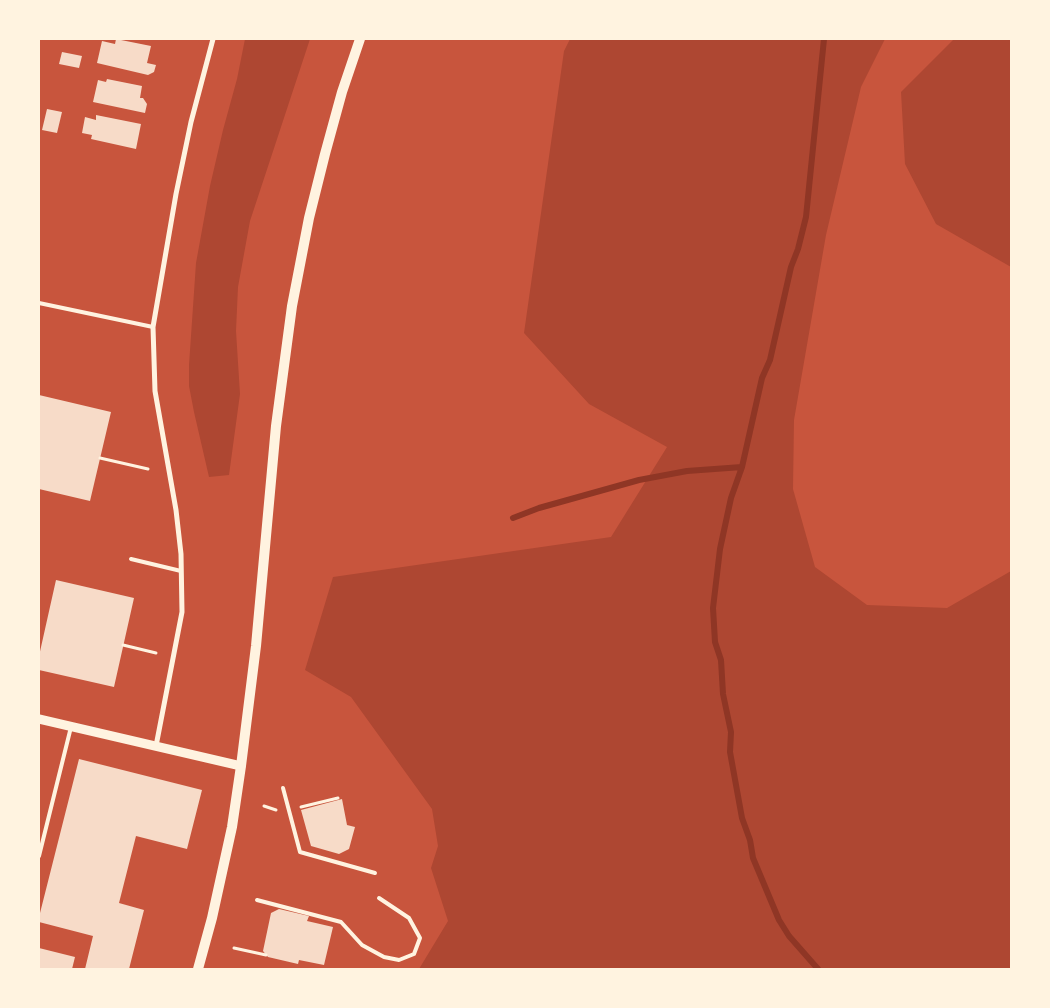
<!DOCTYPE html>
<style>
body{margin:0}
#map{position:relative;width:1050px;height:1008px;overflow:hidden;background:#c8553d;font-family:Ubuntu,sans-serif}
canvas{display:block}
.frame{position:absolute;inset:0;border:40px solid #fff3e0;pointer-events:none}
</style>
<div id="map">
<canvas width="1050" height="1008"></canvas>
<div class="frame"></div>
</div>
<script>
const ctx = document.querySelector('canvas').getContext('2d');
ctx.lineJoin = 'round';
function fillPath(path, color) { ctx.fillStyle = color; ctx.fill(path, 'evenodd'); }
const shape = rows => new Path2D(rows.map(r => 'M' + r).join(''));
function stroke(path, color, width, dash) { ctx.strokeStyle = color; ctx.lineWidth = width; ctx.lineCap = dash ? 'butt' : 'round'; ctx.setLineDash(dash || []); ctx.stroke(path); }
const green = shape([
 [245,39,310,39,250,221,238,287,236,331,240,394,229,475,209,477,194,412,189,386,189,365,196,263,210,186,223,130,237,79],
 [570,39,885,39,861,87,826,235,794,420,793,489,815,567,867,605,947,608,1011,571,1011,969,419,969,448,921,431,868,438,846,432,809,351,697,305,670,333,577,611,537,667,447,589,404,524,333,564,51],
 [954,39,1011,39,1011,267,936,224,905,164,901,92]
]);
const stream = shape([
 [513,518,539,508,639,480,687,471,742,467],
 [818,969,789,936,779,920,753,858,750,840,742,818,730,752,731,732,723,694,721,660,715,642,713,608,720,549,731,498,742,467,762,378,770,360,791,267,798,249,806,217,824,39]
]);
const building = shape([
 [116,39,151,46,147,63,156,65,154,72,148,75,97,63,102,41,115,44],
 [62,52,82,56,79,68,59,64],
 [107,79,142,86,140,98,143,98,147,104,145,113,93,102,98,80,106,82],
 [47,109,62,112,57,133,42,130],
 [96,115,141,124,136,149,91,139,92,135,82,133,85,117,96,120],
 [39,395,111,412,90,501,39,489],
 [56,580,134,598,114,687,39,670,39,656],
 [79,759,202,790,187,849,136,836,119,903,144,910,129,969,85,969,93,936,39,922,39,917],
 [342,799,347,825,355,827,349,849,339,854,311,846,301,810],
 [279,909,309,916,307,921,333,927,324,965,299,960,298,964,268,957,263,951,271,913],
 [39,948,75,957,72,969,39,969]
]);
const path = shape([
 [100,458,148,469],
 [123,645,156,653],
 [264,806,276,810],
 [301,807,338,798],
 [234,948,266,955]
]);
const service = shape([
 [39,303,153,327],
 [131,559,181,571],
 [283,788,300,852,375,873],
 [39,856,71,727],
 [257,900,341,922,362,945,384,957,399,960,414,954,420,938,409,918,379,898]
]);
const minor = shape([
 [156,746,182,612,181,554,176,510,155,391,153,327,176,194,191,122,213,39]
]);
const tertiary = shape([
 [39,719,241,766]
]);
const secondary = shape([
 [198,969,212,918,232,827,241,766,256,646,276,426,292,306,309,218,325,154,342,92,360,39]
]);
fillPath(green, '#ae4732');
stroke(stream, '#8f3625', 6);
fillPath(building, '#f7dbc8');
stroke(path, '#fff3e0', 3);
stroke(service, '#fff3e0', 4);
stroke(minor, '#fff3e0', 5);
stroke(tertiary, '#fff3e0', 9);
stroke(secondary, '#fff3e0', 10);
</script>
